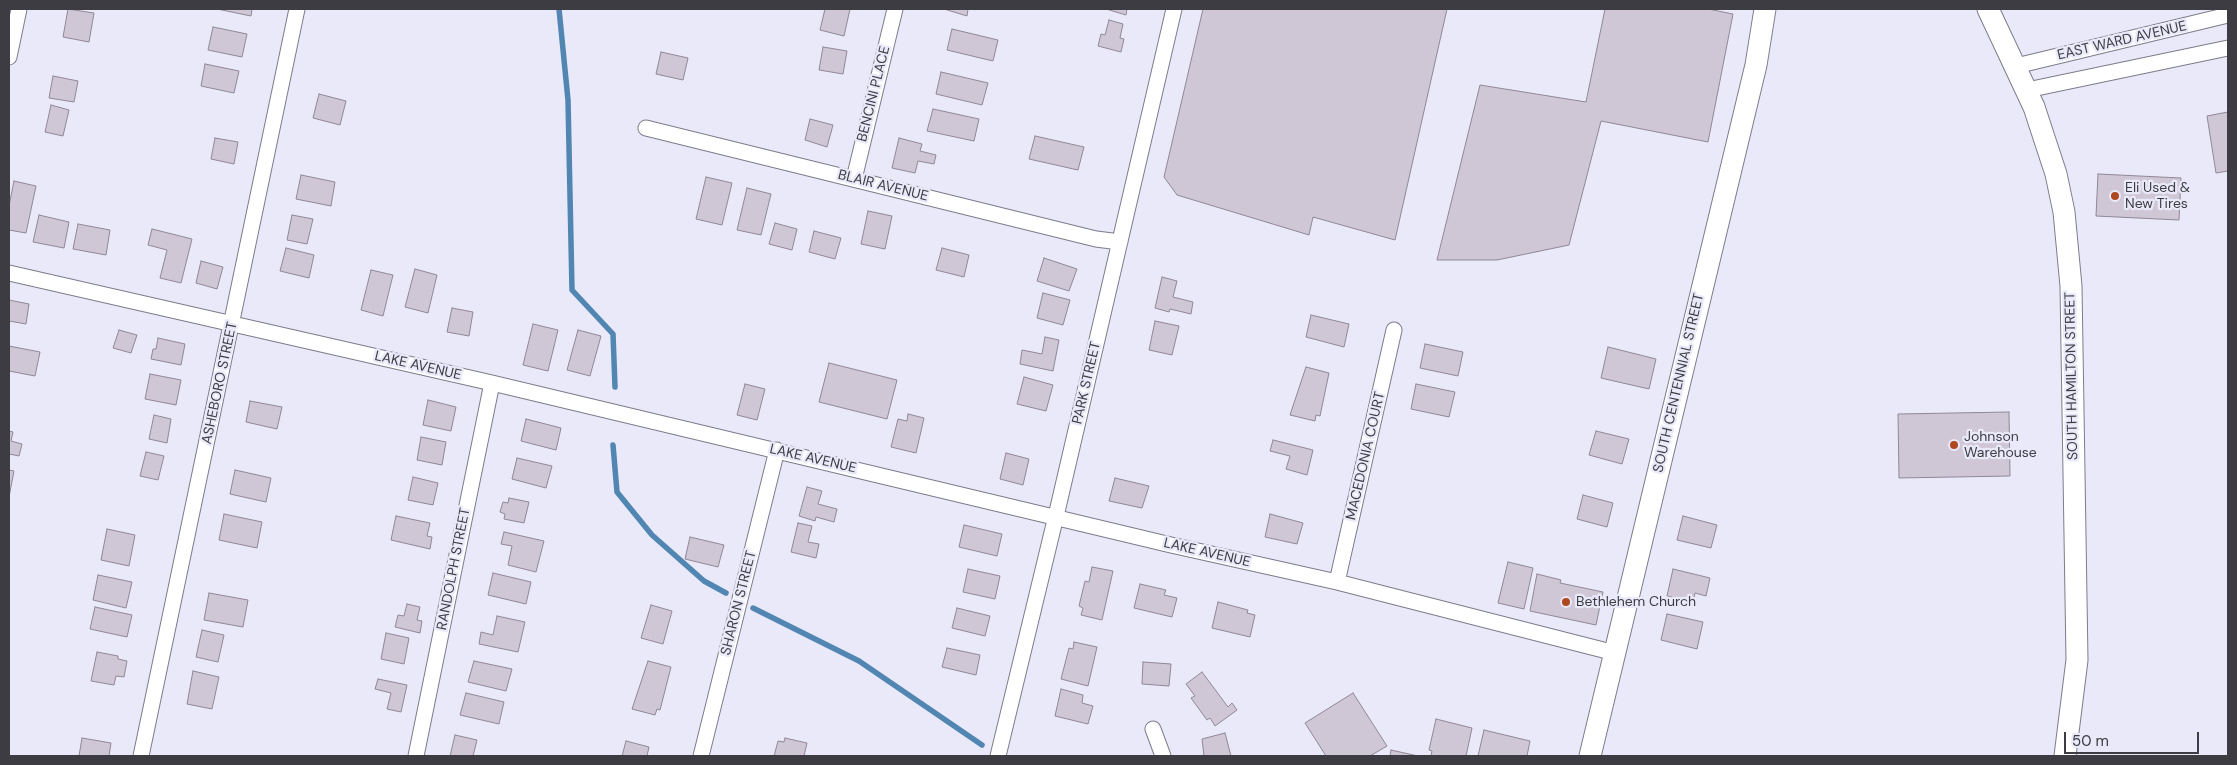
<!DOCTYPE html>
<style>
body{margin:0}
#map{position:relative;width:2237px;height:765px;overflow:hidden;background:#eae9fa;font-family:"DM Sans",sans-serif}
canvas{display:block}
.frame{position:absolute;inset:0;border:10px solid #3c3c42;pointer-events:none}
.scale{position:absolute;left:2064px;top:732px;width:135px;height:22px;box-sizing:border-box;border:2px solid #3c3c42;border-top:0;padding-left:6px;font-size:15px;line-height:18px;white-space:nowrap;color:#3c3c42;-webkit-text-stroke:4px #eae9fa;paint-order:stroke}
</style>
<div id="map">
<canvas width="2237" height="765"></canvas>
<div class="frame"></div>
<div class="scale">50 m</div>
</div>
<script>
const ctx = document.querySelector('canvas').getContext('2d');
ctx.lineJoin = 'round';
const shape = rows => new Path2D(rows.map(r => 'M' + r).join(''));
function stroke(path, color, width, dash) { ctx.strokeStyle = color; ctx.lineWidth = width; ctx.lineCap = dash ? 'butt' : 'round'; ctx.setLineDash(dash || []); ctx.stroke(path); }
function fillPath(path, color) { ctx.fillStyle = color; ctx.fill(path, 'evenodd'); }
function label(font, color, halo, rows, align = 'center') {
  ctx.font = font + ' "DM Sans",sans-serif'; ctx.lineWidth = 4.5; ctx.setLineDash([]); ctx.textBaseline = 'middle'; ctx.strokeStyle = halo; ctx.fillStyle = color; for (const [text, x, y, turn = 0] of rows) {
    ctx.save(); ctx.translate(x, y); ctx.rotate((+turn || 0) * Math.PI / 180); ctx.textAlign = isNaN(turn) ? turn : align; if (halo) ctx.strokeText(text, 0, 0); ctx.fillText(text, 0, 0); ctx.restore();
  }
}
const stream = shape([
 [559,9,568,100,572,290,613,334,615,387],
 [613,445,617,492,652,535,704,581,726,593],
 [753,608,859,661,982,745]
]);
const building = shape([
 [68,9,94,13,89,42,63,37,68,9],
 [217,9,252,9,251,16,217,9],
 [825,9,850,9,844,36,820,30,825,9],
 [944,9,968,9,967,16,944,9],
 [1106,9,1127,9,1126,15,1106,9],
 [1203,9,1447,9,1395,240,1313,217,1309,235,1177,195,1164,177,1203,9],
 [1605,9,1708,9,1733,14,1708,142,1601,121,1569,245,1497,260,1437,260,1480,85,1586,102,1605,9],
 [1109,20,1123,24,1120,38,1124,39,1121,52,1098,46,1101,34,1105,35,1109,20],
 [213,27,247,34,242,57,208,50,213,27],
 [952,29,998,40,993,61,947,50,952,29],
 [823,47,847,51,843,74,819,70,823,47],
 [661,52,688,58,683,80,656,74,661,52],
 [205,64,239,71,234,93,201,86,205,64],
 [941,72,988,83,982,105,936,94,941,72],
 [53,76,78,81,74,102,49,98,53,76],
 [319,94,346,101,340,125,313,118,319,94],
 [51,105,69,110,63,136,45,132,51,105],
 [933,109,979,119,974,141,927,131,933,109],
 [2228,112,2228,171,2216,173,2207,116,2228,112],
 [810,119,833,125,827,147,805,140,810,119],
 [1035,136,1084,147,1078,170,1029,159,1035,136],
 [215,138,238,142,234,164,211,159,215,138],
 [899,138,922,144,920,151,936,155,934,164,918,161,915,173,892,168,899,138],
 [2098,174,2181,178,2179,220,2096,216,2098,174],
 [301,175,335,182,331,206,296,199,301,175],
 [706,177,732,183,722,225,696,219,706,177],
 [14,181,36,186,26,233,9,230,9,206,14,181],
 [747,188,771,194,761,235,737,230,747,188],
 [868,211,892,216,885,249,861,244,868,211],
 [39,215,69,222,64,248,33,242,39,215],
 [292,215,313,219,307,244,287,240,292,215],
 [775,223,797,229,792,250,769,244,775,223],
 [78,224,110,230,106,255,73,249,78,224],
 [152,229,192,239,181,283,160,278,167,250,148,245,152,229],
 [814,231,841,238,835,259,809,252,814,231],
 [286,248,314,255,309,278,280,271,286,248],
 [942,248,969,255,964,277,936,270,942,248],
 [1044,258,1077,269,1069,291,1037,281,1044,258],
 [201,261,223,267,217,289,196,283,201,261],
 [415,269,437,275,428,313,405,307,415,269],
 [371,270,393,275,383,316,361,310,371,270],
 [1162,277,1177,281,1173,297,1193,302,1191,314,1170,309,1169,312,1155,308,1162,277],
 [1043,293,1070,300,1063,325,1037,318,1043,293],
 [9,300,29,304,26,324,9,321,9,300],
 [452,308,473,312,469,336,447,332,452,308],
 [1311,315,1349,324,1344,347,1306,337,1311,315],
 [1155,321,1179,326,1172,355,1149,350,1155,321],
 [533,324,558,330,548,371,523,365,533,324],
 [119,330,137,335,131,353,113,348,119,330],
 [578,330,601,336,590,376,567,370,578,330],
 [1045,337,1059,340,1053,371,1020,364,1022,350,1042,354,1045,337],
 [158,338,185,344,181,365,151,359,153,349,156,349,158,338],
 [1425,344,1463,352,1458,376,1420,368,1425,344],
 [9,346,40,352,35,376,9,371,9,346],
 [1608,347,1656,359,1649,389,1601,378,1608,347],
 [829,363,897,380,887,419,819,402,829,363],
 [1306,367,1329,373,1320,416,1316,415,1315,421,1290,415,1306,367],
 [150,374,181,380,176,405,145,399,150,374],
 [1024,377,1053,385,1046,411,1017,404,1024,377],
 [745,384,765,389,757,420,737,415,745,384],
 [1416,384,1455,392,1449,417,1411,409,1416,384],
 [428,400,456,407,451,431,423,425,428,400],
 [250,401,282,407,277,429,246,422,250,401],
 [2009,412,2010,476,1899,478,1898,414,2009,412],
 [908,414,924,418,916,453,891,447,898,419,907,421,908,414],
 [154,415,171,419,167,443,149,439,154,415],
 [526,419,561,428,556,450,521,441,526,419],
 [9,431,13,432,11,441,22,444,19,456,9,454,9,431],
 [1596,431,1629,439,1622,464,1589,455,1596,431],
 [421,437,446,442,442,465,417,460,421,437],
 [1273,440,1313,450,1307,475,1286,469,1290,456,1270,451,1273,440],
 [146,452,164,456,158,480,140,476,146,452],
 [1006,453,1029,459,1023,485,1000,479,1006,453],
 [517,458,552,466,546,488,512,479,517,458],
 [9,470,14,471,9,497,9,470],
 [235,470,271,478,266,502,230,494,235,470],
 [413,477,438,483,433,505,408,500,413,477],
 [1115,478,1149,486,1142,508,1109,501,1115,478],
 [807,487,822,491,818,504,837,509,834,522,816,517,815,521,799,516,807,487],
 [1583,495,1613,503,1607,527,1577,519,1583,495],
 [509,498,529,502,524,523,504,519,505,514,500,512,503,502,508,503,509,498],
 [224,514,262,522,257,548,219,540,224,514],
 [1270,514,1303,523,1297,544,1265,537,1270,514],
 [396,516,430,523,427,536,432,537,430,549,391,540,396,516],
 [1683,516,1717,525,1711,548,1677,540,1683,516],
 [798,523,812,526,808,542,819,544,816,558,791,552,798,523],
 [964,525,1002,534,997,556,959,547,964,525],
 [107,529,135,535,129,566,101,560,107,529],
 [504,532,544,541,536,572,508,565,512,546,501,544,504,532],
 [690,537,724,545,718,567,685,559,690,537],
 [1508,562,1533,568,1524,609,1498,603,1508,562],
 [1092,567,1113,571,1102,620,1081,615,1083,608,1079,606,1085,581,1089,582,1092,567],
 [968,569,1000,576,995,599,963,592,968,569],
 [1673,569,1710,578,1706,596,1695,593,1693,602,1667,596,1673,569],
 [493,573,531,582,526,604,488,595,493,573],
 [1537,574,1561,580,1560,583,1603,592,1596,625,1530,611,1537,574],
 [98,575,132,582,126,608,93,600,98,575],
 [1140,584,1166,590,1164,595,1177,598,1172,617,1134,608,1140,584],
 [209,593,248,600,243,627,204,620,209,593],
 [1218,602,1248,610,1247,613,1255,615,1250,637,1212,628,1218,602],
 [407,604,420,607,417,620,422,621,420,633,395,627,398,615,404,616,407,604],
 [651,605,672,611,663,644,641,638,651,605],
 [95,607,132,615,127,637,90,629,95,607],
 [957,608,990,616,985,636,952,628,957,608],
 [1667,614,1703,622,1697,649,1661,640,1667,614],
 [497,616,525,622,518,652,479,644,481,632,493,635,497,616],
 [202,630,224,635,218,662,196,657,202,630],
 [386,633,409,638,404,664,381,659,386,633],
 [1074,642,1097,647,1088,686,1061,679,1069,648,1073,649,1074,642],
 [947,648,980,655,976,675,942,667,947,648],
 [97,652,118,656,118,659,127,661,124,677,116,676,114,685,91,681,97,652],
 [474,661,512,669,506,691,468,682,474,661],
 [648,661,671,667,660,710,657,709,655,715,632,709,648,661],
 [1143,662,1171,664,1169,686,1142,684,1143,662],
 [193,671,219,677,212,709,187,704,193,671],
 [1202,672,1228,707,1232,703,1237,710,1215,726,1210,718,1207,720,1191,698,1195,696,1186,684,1202,672],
 [378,679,407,685,401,712,387,709,391,693,375,689,378,679],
 [1061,689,1083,695,1082,703,1093,706,1088,724,1055,716,1061,689],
 [466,693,504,702,499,724,460,715,466,693],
 [1353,693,1387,746,1370,756,1326,756,1305,723,1353,693],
 [1436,719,1472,728,1466,756,1431,756,1432,751,1429,750,1436,719],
 [1484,730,1530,741,1527,756,1478,756,1484,730],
 [1225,733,1231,756,1204,756,1202,739,1225,733],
 [455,735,477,740,473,756,450,756,455,735],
 [82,738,111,743,109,756,79,756,82,738],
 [785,738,807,743,804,756,774,756,778,741,784,742,785,738],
 [626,741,649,747,647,756,622,756,626,741],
 [1391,750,1418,756,1390,756,1391,750]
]);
const street = shape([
 [9,57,19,9],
 [2016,66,2228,15],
 [2027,90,2228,48],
 [646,128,1096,239,1120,242],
 [854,179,895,9],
 [9,273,492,383,1171,545,1337,582,1615,653],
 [1337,582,1394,330],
 [1153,729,1163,756],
 [141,756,297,9],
 [416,756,492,383],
 [701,756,777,450],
 [998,756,1056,516,1174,9]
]);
const secondary = shape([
 [1988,9,2034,107,2056,174,2064,212,2071,286,2077,660,2065,756],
 [1590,756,1756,65,1765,9]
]);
const markers = [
 [2115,196,5,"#ae481f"],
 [1954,445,5,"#ae481f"],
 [1566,602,5,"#ae481f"]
];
const streetNames = [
 ["EAST WARD AVENUE",2122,41,-13],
 ["BENCINI PLACE",874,94,-76],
 ["BLAIR AVENUE",883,186,14],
 ["LAKE AVENUE",418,366,13],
 ["SOUTH HAMILTON STREET",2072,376,-91],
 ["ASHEBORO STREET",220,383,-78],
 ["PARK STREET",1087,383,-77],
 ["SOUTH CENTENNIAL STREET",1679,383,-77],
 ["MACEDONIA COURT",1366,456,-77],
 ["LAKE AVENUE",813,459,13],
 ["LAKE AVENUE",1207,553,13],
 ["RANDOLPH STREET",454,569,-79],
 ["SHARON STREET",739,603,-76]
];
const poiNames = [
 ["Eli Used &",2125,188],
 ["New Tires",2125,204],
 ["Johnson",1964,437],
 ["Warehouse",1964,453],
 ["Bethlehem Church",1576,602]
];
stroke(stream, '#5186b2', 5.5);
fillPath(building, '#cfc7d6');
stroke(building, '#8f8795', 1);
stroke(street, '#7d7c8b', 17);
stroke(secondary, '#7d7c8b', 23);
stroke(street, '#fff', 15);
stroke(secondary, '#fff', 21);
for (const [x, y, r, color] of markers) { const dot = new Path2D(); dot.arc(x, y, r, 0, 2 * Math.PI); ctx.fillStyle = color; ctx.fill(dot); stroke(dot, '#eae9fa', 2); }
label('14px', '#3c3c42', '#eae9fa', streetNames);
label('14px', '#3c3c42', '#eae9fa', poiNames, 'left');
</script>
